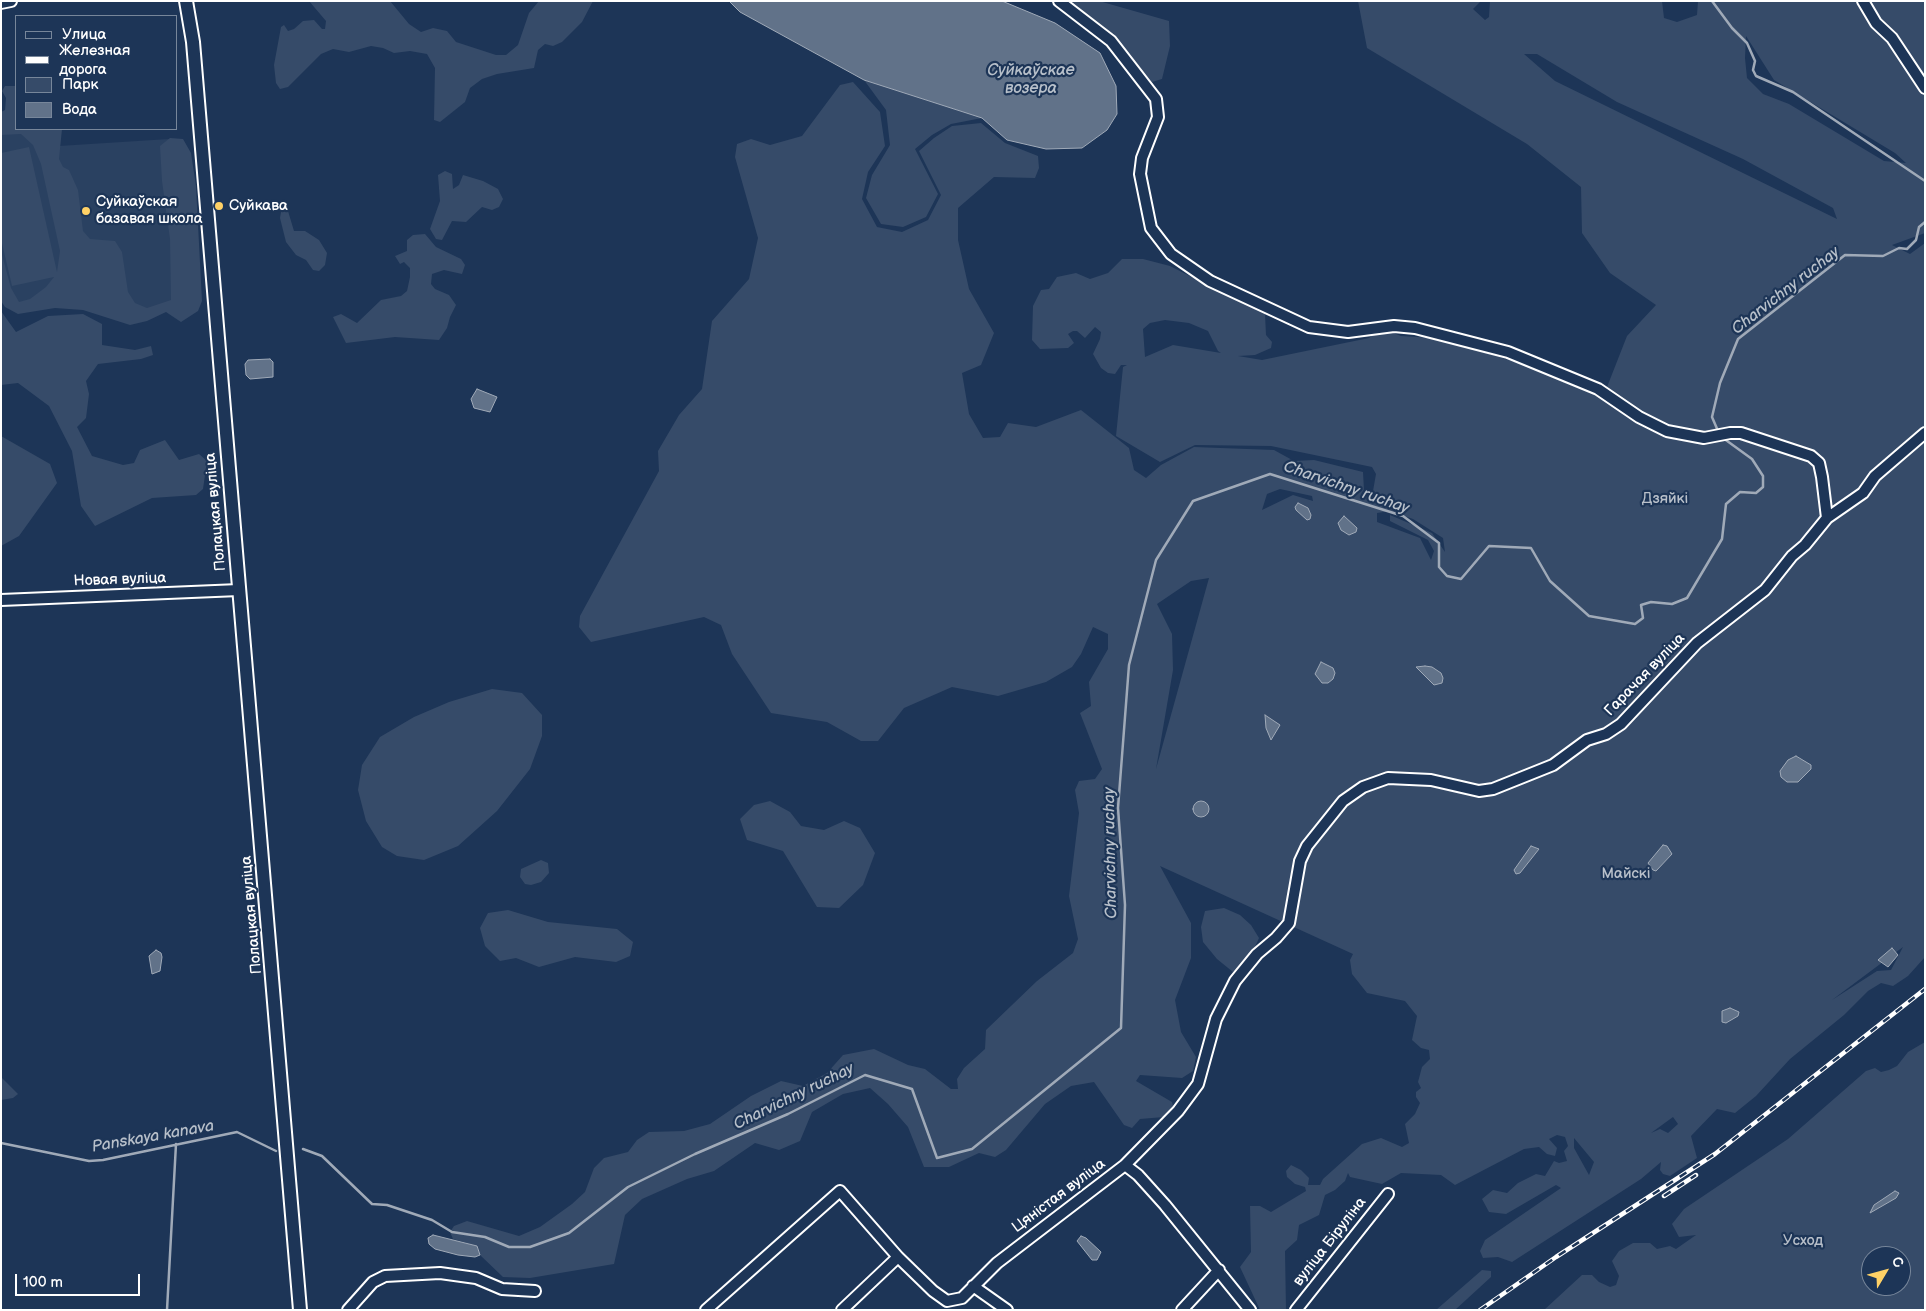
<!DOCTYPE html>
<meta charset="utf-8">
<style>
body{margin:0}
#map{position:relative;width:1926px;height:1311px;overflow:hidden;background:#1d3557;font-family:"Balsamiq Sans",sans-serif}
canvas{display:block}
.frame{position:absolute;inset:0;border:2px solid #fff;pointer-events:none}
.legend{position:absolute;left:15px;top:15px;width:162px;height:115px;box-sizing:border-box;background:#1d3557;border:1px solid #77869a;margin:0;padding:6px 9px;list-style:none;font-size:15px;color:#fff}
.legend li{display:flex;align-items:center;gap:10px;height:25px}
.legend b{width:25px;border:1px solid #77869a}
.north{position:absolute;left:1861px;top:1246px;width:50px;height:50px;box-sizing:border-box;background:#1d3557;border:1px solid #77869a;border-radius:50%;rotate:53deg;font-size:14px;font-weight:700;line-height:20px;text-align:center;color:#fff}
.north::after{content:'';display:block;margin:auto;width:18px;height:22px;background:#ffd166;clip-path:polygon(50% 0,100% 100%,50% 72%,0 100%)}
.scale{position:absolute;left:15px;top:1274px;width:125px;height:22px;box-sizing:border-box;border:2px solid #fff;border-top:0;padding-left:6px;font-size:15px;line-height:18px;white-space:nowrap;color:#fff;-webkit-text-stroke:4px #1d3557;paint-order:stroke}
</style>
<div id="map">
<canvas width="1926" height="1311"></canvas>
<div class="frame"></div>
<ul class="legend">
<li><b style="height:6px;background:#1d3557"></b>Улица</li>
<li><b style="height:6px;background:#fff"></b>Железная дорога</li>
<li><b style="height:14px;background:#364b69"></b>Парк</li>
<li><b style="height:14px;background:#617289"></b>Вода</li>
</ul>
<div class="north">С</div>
<div class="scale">100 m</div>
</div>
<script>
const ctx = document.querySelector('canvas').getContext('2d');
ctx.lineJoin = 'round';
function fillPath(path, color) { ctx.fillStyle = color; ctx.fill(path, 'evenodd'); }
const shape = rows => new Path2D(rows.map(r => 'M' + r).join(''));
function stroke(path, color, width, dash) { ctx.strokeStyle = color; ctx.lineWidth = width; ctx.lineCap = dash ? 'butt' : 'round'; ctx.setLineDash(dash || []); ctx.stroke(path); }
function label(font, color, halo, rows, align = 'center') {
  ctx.font = font + ' "Balsamiq Sans",sans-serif'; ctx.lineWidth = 4.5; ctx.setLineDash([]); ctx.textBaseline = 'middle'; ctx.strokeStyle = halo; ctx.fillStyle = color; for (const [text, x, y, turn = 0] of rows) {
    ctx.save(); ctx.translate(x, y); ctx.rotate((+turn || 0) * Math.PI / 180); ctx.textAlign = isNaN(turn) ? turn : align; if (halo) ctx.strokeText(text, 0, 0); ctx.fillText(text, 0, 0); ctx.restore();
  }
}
const built = shape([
 [1,125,16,129,43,147,169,139,174,309,124,316,122,302,9,309,1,275]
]);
const green = shape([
 [309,1,390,1,409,24,421,32,433,28,447,31,456,42,496,55,506,55,518,45,529,13,539,1,593,1,582,22,562,42,553,46,545,44,538,50,534,68,497,74,482,79,470,88,465,102,440,122,434,120,435,68,427,54,410,51,394,53,383,48,371,46,349,52,333,49,321,54,288,87,280,89,276,83,274,65,281,27,284,25,288,31,294,29,303,21,314,20,322,29,325,29,326,21],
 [1065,1,1099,1,1169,21,1170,46,1162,79,1152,82,1113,38],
 [1358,1,1481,1,1473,9,1485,20,1489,17,1490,1,1662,1,1664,18,1677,22,1697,15,1698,1,1925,1,1925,233,1892,245,1910,254,1925,243,1925,957,1908,976,1893,986,1881,983,1868,991,1844,1015,1790,1059,1756,1096,1735,1113,1717,1109,1691,1136,1697,1158,1670,1176,1663,1174,1660,1170,1661,1162,1641,1179,1512,1262,1498,1257,1483,1258,1480,1251,1485,1240,1561,1188,1556,1185,1506,1214,1489,1212,1482,1199,1493,1190,1507,1193,1518,1183,1536,1174,1545,1176,1554,1161,1559,1163,1567,1161,1564,1151,1568,1146,1565,1137,1557,1135,1549,1139,1557,1148,1555,1156,1547,1154,1539,1147,1524,1149,1455,1185,1441,1175,1401,1173,1382,1184,1350,1177,1348,1173,1345,1181,1335,1190,1325,1195,1319,1215,1299,1225,1297,1240,1285,1251,1286,1310,1260,1310,1240,1267,1251,1252,1250,1206,1260,1206,1271,1212,1306,1191,1305,1187,1295,1184,1287,1177,1286,1171,1291,1165,1301,1170,1309,1178,1308,1185,1320,1185,1323,1179,1362,1144,1381,1138,1402,1147,1409,1143,1405,1124,1415,1114,1420,1103,1416,1097,1416,1092,1421,1088,1418,1082,1422,1067,1430,1059,1429,1050,1421,1048,1412,1040,1417,1016,1405,1001,1367,993,1352,974,1350,960,1353,954,1160,866,1191,923,1191,958,1175,1000,1181,1032,1196,1057,1193,1071,1182,1078,1140,1075,1136,1081,1172,1102,1173,1106,1164,1117,1140,1119,1132,1128,1124,1125,1094,1082,1071,1086,1045,1104,1006,1150,995,1157,979,1153,949,1167,924,1167,908,1127,888,1104,870,1088,843,1094,812,1112,800,1141,779,1150,755,1143,714,1171,687,1179,642,1199,625,1215,614,1264,530,1278,503,1277,480,1255,477,1246,453,1239,450,1232,454,1226,467,1221,519,1236,540,1227,572,1204,585,1192,594,1168,604,1158,628,1152,637,1140,649,1132,684,1131,710,1124,751,1096,781,1081,803,1086,827,1073,843,1055,874,1049,908,1065,925,1069,951,1089,958,1089,957,1079,964,1068,985,1049,986,1030,1037,981,1073,953,1078,939,1069,896,1079,813,1075,790,1079,781,1095,779,1102,769,1080,713,1091,706,1089,682,1108,649,1108,634,1093,627,1081,654,1072,667,1046,682,998,696,952,687,904,708,878,741,861,741,827,722,771,713,732,654,721,625,704,617,591,642,579,627,580,616,659,471,658,451,679,415,702,389,712,321,749,279,758,238,735,157,737,144,751,139,770,145,802,136,840,85,853,82,880,112,885,146,868,172,862,199,877,227,902,232,928,220,941,195,919,151,934,138,952,126,981,123,1005,143,1038,156,1039,168,1035,178,994,177,958,208,958,240,969,289,994,333,981,365,962,373,969,414,983,438,1000,437,1008,423,1036,427,1081,410,1129,448,1134,470,1146,478,1161,465,1194,447,1274,450,1294,461,1314,460,1363,472,1364,490,1373,491,1376,474,1372,467,1271,446,1195,445,1160,462,1116,436,1123,367,1127,365,1121,365,1115,374,1108,373,1101,368,1093,354,1100,339,1101,332,1095,327,1085,338,1077,331,1073,331,1068,334,1074,343,1068,348,1040,349,1032,340,1033,306,1041,290,1049,289,1057,277,1076,273,1090,279,1108,273,1122,259,1143,259,1170,266,1265,314,1266,335,1272,342,1271,348,1255,355,1238,356,1262,360,1369,338,1375,333,1388,331,1401,336,1434,338,1496,356,1552,374,1589,390,1607,387,1627,336,1656,305,1610,273,1582,233,1581,187,1527,144,1367,48],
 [1746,36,1774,80,1895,153,1906,163,1884,161,1789,104,1763,94,1747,78,1745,58],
 [1524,54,1537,54,1617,102,1743,159,1833,208,1837,219,1555,81],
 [1165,320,1189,323,1208,331,1218,351,1221,353,1173,345,1145,357,1143,329,1150,323],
 [1280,489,1312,496,1313,501,1293,495,1262,510,1267,494],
 [1390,511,1413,519,1443,538,1445,552,1432,533,1390,515,1390,521,1428,540,1434,551,1431,560,1420,538,1377,522,1377,513],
 [1209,578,1156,769,1173,670,1172,634,1157,604,1191,581],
 [1903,947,1891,970,1877,971,1832,1000],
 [1673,1117,1678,1124,1668,1133,1660,1129,1651,1133],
 [1574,1138,1594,1162,1589,1175,1574,1148],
 [864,80,982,118,951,124,932,135,915,149,938,194,926,217,903,227,881,224,866,198,872,175,890,145,886,110],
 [5,86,16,86,16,129,62,129,59,159,63,167,69,170,78,190,83,231,90,239,115,241,122,252,128,292,135,303,147,308,171,300,170,239,162,181,160,146,170,138,183,139,191,153,196,186,202,301,198,311,181,322,166,312,147,321,130,325,83,310,55,308,18,314,5,307,1,301,1,251,11,288,19,302,30,299,46,287,54,277,12,286,1,239,1,153,29,147,57,272,60,251,41,164,33,145,21,134,1,135,1,112,5,110,6,98,2,91],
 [445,171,452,174,453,189,459,185,463,175,483,181,498,189,503,199,499,207,492,210,482,207,466,222,452,221,442,240,436,239,430,229,440,201,438,175],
 [288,211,294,231,305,231,319,240,327,253,325,265,319,271,313,270,306,260,296,255,286,242,280,218,281,212],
 [425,234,436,247,461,259,465,265,462,274,444,270,432,274,431,284,435,289,449,295,456,305,450,317,447,328,439,340,395,337,346,343,333,317,341,314,357,323,381,300,401,296,407,291,410,277,410,268,404,262,400,264,395,256,407,251,407,240,413,235],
 [1,311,16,332,48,316,83,314,102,324,102,345,135,350,151,346,153,355,141,359,98,364,86,381,89,394,86,418,77,427,92,456,123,465,134,463,140,450,165,440,179,460,199,454,207,461,203,489,196,495,152,498,95,526,81,506,72,451,49,406,18,383,1,385],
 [1,436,50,464,57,483,19,536,1,546],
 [492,689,522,693,542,715,542,736,530,769,497,811,458,846,424,860,397,856,382,847,366,821,358,790,362,765,380,737,414,717,449,702],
 [770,801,790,812,801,826,824,830,844,821,860,828,875,853,863,885,839,908,817,907,783,851,747,840,740,819,754,805],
 [541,860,548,863,549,873,541,882,531,885,525,884,520,877,521,869],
 [1224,908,1240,915,1251,925,1259,938,1249,960,1233,972,1217,959,1203,942,1201,927,1205,911],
 [508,910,548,922,617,929,633,942,630,956,616,962,575,957,539,967,516,958,500,961,485,946,480,928,488,913],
 [1925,1042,1925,1310,1544,1310,1582,1275,1592,1275,1599,1282,1610,1287,1616,1285,1619,1276,1612,1261,1619,1251,1633,1243,1650,1243,1657,1249,1670,1246,1676,1249,1696,1235,1679,1237,1672,1224,1684,1209,1788,1139,1866,1071,1875,1068,1881,1072,1889,1070,1897,1066,1908,1052],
 [1871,1256,1901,1256,1901,1286,1871,1286],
 [1,1077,18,1094,13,1098,1,1100],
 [1482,1270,1491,1271,1491,1277,1455,1310,1436,1310]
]);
const water = shape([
 [729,1,1002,1,1055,23,1100,53,1116,86,1117,114,1107,130,1082,148,1046,149,1007,140,982,118,864,80,740,12,729,1],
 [270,359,273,362,273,377,250,379,246,375,245,364,248,360,270,359],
 [477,389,497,397,490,412,474,408,471,399,477,389],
 [1298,503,1308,508,1311,515,1310,519,1307,520,1296,510,1295,507,1298,503],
 [1344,516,1357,528,1356,532,1349,535,1341,530,1338,523,1344,516],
 [1321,662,1333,668,1335,673,1333,679,1328,683,1322,683,1315,674,1321,662],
 [1425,666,1432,667,1441,673,1443,678,1442,683,1434,685,1416,667,1425,666],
 [1265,715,1280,725,1271,740,1266,728,1265,715],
 [1796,756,1811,765,1811,769,1798,782,1787,782,1781,777,1780,771,1788,760,1796,756],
 '1193 809a8 8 0 1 1 16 0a8 8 0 1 1-16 0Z',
 [1663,845,1667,846,1672,854,1656,871,1653,870,1648,863,1663,845],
 [1531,846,1539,849,1520,873,1516,874,1514,870,1531,846],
 [1892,948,1898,955,1888,967,1878,960,1892,948],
 [156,950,161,953,162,957,160,971,152,974,149,956,156,950],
 [1730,1008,1739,1012,1738,1016,1726,1023,1722,1022,1722,1011,1730,1008],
 [1895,1191,1899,1193,1896,1198,1870,1213,1874,1205,1895,1191],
 [433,1235,477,1246,480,1255,475,1257,458,1255,435,1249,429,1244,428,1238,433,1235],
 [1081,1236,1086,1238,1101,1252,1097,1260,1092,1260,1077,1241,1081,1236]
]);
const stream = shape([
 [1712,1,1732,28,1747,43,1755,61,1753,70,1756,76,1793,92,1925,181],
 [1718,431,1712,417,1720,383,1738,339,1845,255,1883,256,1899,248,1907,249,1916,240,1919,227,1925,222],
 [1,1143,89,1161,103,1160,237,1132,276,1151],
 [303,1149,322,1156,372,1204,387,1205,432,1220,452,1232,485,1237,509,1247,530,1247,569,1233,628,1187,695,1154,788,1114,865,1075,912,1089,937,1158,972,1149,1121,1028,1125,905,1118,808,1129,665,1156,560,1193,501,1270,474,1403,516,1439,543,1439,567,1447,576,1461,579,1489,546,1531,548,1550,581,1589,616,1635,624,1643,618,1641,605,1651,602,1672,604,1687,598,1722,539,1726,504,1740,492,1756,493,1763,487,1763,476,1752,459,1723,438],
 [167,1310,176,1144]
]);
const minor = shape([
 [1059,1,1111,41,1156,99,1158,117,1142,158,1140,174,1151,228,1171,254,1210,281,1309,327,1348,332,1394,326,1415,328,1508,352,1598,389,1639,417,1667,431,1704,438,1730,433,1741,433,1811,456,1819,463,1822,477,1827,518],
 [1863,1,1876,23,1892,38,1925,88],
 [1,3,11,1],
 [1,600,239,590],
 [1125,1165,1138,1175,1165,1205,1250,1310],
 [973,1286,1007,1310],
 [348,1310,373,1282,385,1276,440,1273,476,1278,502,1289,535,1291],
 [706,1310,840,1191,898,1257,933,1291,947,1301,962,1298,997,1263,1125,1165,1178,1111,1198,1084,1216,1019,1235,981,1257,954,1276,938,1289,923,1300,861,1307,846,1343,801,1363,787,1388,778,1431,780,1479,791,1493,789,1553,765,1587,740,1606,734,1621,724,1697,643,1765,590,1792,556,1805,545,1827,518,1863,493,1875,476,1925,433],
 [842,1310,898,1257],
 [1182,1310,1219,1270],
 [1296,1310,1388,1194]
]);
const major = shape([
 [186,1,193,42,300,1310]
]);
const rail = shape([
 [1664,1196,1696,1175],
 [1480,1310,1556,1257,1715,1154,1925,989]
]);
const markers = [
 [219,206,5,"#ffd166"],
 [86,211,5,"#ffd166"]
];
const poiNames = [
 ["Суйкаўская",96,202],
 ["базавая школа",96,219],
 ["Суйкава",229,206]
];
const parkNames = [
 ["Дзяйкі",1665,499],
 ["Майскі",1626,874],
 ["Усход",1803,1241]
];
const streetNames = [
 ["Полацкая вуліца",216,512,-95],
 ["Новая вуліца",120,580,-2],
 ["Гарачая вуліца",1645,675,-46],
 ["Полацкая вуліца",252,915,-95],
 ["Цяністая вуліца",1059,1196,-37],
 ["вуліца Біруліна",1330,1242,-52]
];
const waterNames = [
 ["Суйкаўскае",1031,71],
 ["возера",1031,89],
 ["Charvichny ruchay",1786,291,-38],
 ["Charvichny ruchay",1346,488,19],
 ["Charvichny ruchay",1111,853,-91],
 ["Charvichny ruchay",794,1097,-26],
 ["Panskaya kanava",153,1137,-10]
];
fillPath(built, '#2a4161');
fillPath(green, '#364b69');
fillPath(water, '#617289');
stroke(water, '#a0aab8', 1);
stroke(stream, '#a0aab8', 2.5);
stroke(minor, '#fff', 14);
stroke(major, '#fff', 16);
stroke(minor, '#1d3557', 10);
stroke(major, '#1d3557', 12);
stroke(rail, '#fff', 4.5);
stroke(rail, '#1d3557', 2.5, [8]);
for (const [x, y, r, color] of markers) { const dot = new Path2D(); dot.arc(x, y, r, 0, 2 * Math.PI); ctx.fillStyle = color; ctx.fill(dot); stroke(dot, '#1d3557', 2); }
label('15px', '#fff', '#1d3557', poiNames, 'left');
label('15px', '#b9c0ca', '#1d3557', parkNames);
label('15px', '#fff', '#1d3557', streetNames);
label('italic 16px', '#b8c0ca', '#1d3557', waterNames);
</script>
